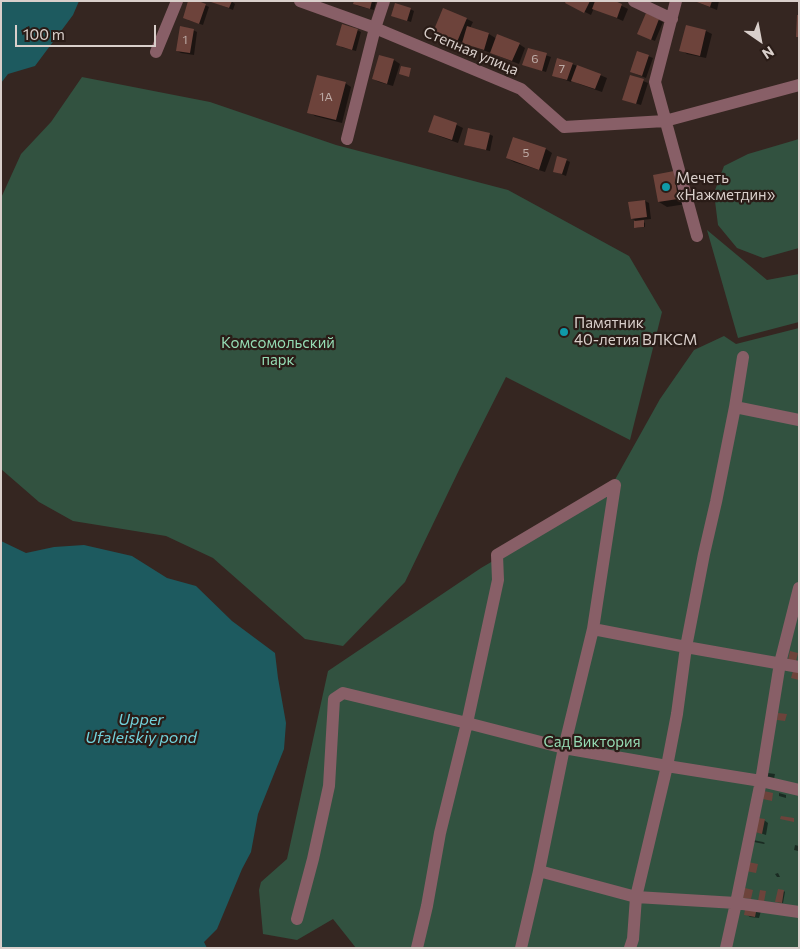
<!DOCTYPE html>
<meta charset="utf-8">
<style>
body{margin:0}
#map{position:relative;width:800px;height:949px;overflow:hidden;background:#352621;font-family:Commissioner,sans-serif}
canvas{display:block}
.frame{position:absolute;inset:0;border:2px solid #d9cfcb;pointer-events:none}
.north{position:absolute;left:735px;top:15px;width:50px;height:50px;-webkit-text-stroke:4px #2a1c17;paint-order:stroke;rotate:147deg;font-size:14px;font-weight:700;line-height:20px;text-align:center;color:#d9cfcb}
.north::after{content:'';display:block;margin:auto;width:18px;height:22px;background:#d9cfcb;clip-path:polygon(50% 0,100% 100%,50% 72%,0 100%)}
.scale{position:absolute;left:15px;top:25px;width:141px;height:22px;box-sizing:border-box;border:2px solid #d9cfcb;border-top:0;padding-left:6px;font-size:15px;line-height:18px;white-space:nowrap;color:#d9cfcb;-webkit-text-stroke:4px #2a1c17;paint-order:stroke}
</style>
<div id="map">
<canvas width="800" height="949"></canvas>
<div class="frame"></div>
<div class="north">N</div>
<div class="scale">100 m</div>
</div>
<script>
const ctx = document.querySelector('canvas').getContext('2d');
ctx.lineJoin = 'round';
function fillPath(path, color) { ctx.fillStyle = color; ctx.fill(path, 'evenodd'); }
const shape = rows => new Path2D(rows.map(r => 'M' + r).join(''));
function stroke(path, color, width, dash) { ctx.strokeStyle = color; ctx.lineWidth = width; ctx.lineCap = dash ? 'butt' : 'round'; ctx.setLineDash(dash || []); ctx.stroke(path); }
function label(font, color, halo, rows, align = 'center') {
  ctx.font = font + ' Commissioner,sans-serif'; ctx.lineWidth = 4.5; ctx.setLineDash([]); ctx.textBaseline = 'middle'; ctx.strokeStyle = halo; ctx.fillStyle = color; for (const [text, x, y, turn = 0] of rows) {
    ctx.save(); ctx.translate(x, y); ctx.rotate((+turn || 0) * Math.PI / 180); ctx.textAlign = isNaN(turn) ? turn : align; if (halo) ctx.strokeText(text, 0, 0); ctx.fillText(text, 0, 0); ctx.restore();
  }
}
const green = shape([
 [82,77,210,102,336,145,508,190,629,256,662,312,630,440,506,377,460,468,405,582,343,646,305,639,213,558,166,536,73,521,39,502,1,469,1,198,21,154,51,122],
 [799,139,799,248,763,258,737,248,718,225,714,193,724,166,748,154],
 [707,230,767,280,799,274,799,322,738,338],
 [799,328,799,948,356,948,333,919,297,940,263,934,259,890,261,882,287,859,328,671,481,568,607,494,660,399,694,350,724,336,736,344]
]);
const water = shape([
 [1,1,79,1,73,15,35,66,8,74,1,83],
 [1,541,26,553,54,547,84,545,132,556,167,578,196,586,232,621,275,653,278,678,286,723,284,749,258,814,251,852,242,869,217,929,204,942,207,948,1,948]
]);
const shadow = shape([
 [211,1,231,1,235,4,233,10],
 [355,1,376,1,374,10,358,6,354,4],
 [567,1,612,1,628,9,623,21,594,8,591,15,573,6],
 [694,1,719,1,717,10],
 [205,5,209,7,203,25,188,20],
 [410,9,414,11,411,22,396,17],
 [646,15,663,22,655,41,643,36],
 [467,19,473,22,470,28,489,34,497,39,519,44,525,48,519,64,465,43,464,45,464,43,439,34,439,35,434,32],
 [687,26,706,31,712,34,706,58,687,54,681,50],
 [193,30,197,32,194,55,181,53,177,51],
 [357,30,361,32,356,51,341,47],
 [528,49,551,57,546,72,524,65],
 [638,52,653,58,646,78,631,72],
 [394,60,400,64,393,86,379,82,373,79],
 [572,64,600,75,607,78,602,92,579,84,572,80,571,82,557,77],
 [631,76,648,83,641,105,628,101],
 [345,83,351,87,342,123,315,116,309,112],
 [435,117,457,125,463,128,458,143,436,135,430,132],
 [489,134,493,136,490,151,469,146,465,144],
 [546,149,552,153,545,172,514,162,507,158],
 [566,160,570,162,566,176,554,171],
 [673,173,686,204,667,207,659,202],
 [645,201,649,203,651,219,641,220,645,223,645,227,637,228,635,227,635,220,632,219],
 [768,773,775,774,774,779,767,778],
 [779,793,786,795,786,798,779,796],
 [764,820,768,823,766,835,757,832],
 [753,840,763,842,765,843,764,844,754,842],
 [795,845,799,846,798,851,794,850],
 [778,873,780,877,777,877,775,874],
 [784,891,785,892,783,903,778,902],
 [761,911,759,918,750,917,746,914]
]);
const building = shape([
 [188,1,198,1,206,4,199,24,183,18],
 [208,1,232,1,229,8],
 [354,1,372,1,370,9,353,4],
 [566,1,590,1,584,13,565,3],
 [595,1,615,1,622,4,617,18,592,9],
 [694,1,712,1,710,7],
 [395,3,411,8,407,21,391,16],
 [443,8,467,18,457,42,433,32],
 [646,13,659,19,651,40,637,34],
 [797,15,799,15,799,37,796,37],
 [342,24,358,29,352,50,336,45],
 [686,25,706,30,700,56,679,51],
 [180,26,194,29,190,53,176,51],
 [467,26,489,33,484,50,462,43],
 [497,34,520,43,512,61,490,53],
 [528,48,547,53,542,71,522,65],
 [637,51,649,55,642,76,630,72],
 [379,55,394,59,387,84,372,79],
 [557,58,573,63,567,80,552,76],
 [577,65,601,74,595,89,571,81],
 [401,66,411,68,409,77,399,74],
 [317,75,346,82,336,120,307,113],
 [630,75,644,79,636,104,622,100],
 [434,115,457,123,452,140,428,132],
 [468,128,490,133,486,150,464,145],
 [513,137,546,148,539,170,506,158],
 [557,156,567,159,562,174,553,172],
 [674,171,678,199,658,202,653,175],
 [645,200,647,217,631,219,628,202],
 [644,220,644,227,634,228,634,221],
 [790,651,798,653,796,661,788,660],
 [793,671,799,672,799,680,791,678],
 [778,713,787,714,785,721,777,720],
 [764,791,773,793,772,801,763,799],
 [781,816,794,818,794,822,780,819],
 [758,818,765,819,762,834,755,832],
 [748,862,758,864,756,873,746,871],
 [745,888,753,890,751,899,743,898],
 [778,889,784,890,782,903,775,902],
 [760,890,766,891,764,902,758,901],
 [746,905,757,907,755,917,744,915]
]);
const minor = shape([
 [300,1,375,28,521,89,564,127,665,121,799,85],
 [634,1,672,19],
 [676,1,655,82,697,236],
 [156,52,177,1],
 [347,139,375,28,384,1],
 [743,357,735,407,799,420],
 [799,588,780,663,761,781,736,903,799,912],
 [539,871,564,748,593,629],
 [297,919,313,859,329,786,334,699,343,693,467,723,564,748,667,766,761,781,799,790],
 [417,948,427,906,440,833,467,723,498,580,497,555,615,485,593,629,686,647,799,667],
 [521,948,539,871,636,897,736,903],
 [630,948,633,939,636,897,667,766,677,714,686,647,704,554,716,502,735,407],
 [726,948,736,903]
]);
const markers = [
 [666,187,5,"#0f9aa8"],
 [564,332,5,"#0f9aa8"]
];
const numberNames = [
 ["1",185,40],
 ["6",535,59],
 ["7",562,69],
 ["1А",326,97],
 ["5",526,153]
];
const streetNames = [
 ["Степная улица",471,51,23]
];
const poiNames = [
 ["Мечеть",676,178],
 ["«Нажметдин»",676,195],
 ["Памятник",574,323],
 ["40-летия ВЛКСМ",574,340]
];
const parkNames = [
 ["Комсомольский",278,343],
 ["парк",278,360],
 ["Сад Виктория",592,742]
];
const waterNames = [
 ["Upper",141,720],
 ["Ufaleiskiy pond",141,738]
];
fillPath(green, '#325240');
fillPath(water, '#1d5a5f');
fillPath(shadow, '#0007');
fillPath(building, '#6d433b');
stroke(minor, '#885f67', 12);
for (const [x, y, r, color] of markers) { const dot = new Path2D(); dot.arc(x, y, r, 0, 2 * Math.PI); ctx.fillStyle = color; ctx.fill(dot); stroke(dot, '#2a1c17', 2); }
label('12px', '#beaca7', null, numberNames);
label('15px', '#d9cfcb', '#2a1c17', streetNames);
label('15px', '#d9cfcb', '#2a1c17', poiNames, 'left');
label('15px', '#95dcb4', '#2a1c17', parkNames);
label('italic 16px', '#72d2db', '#2a1c17', waterNames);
</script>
